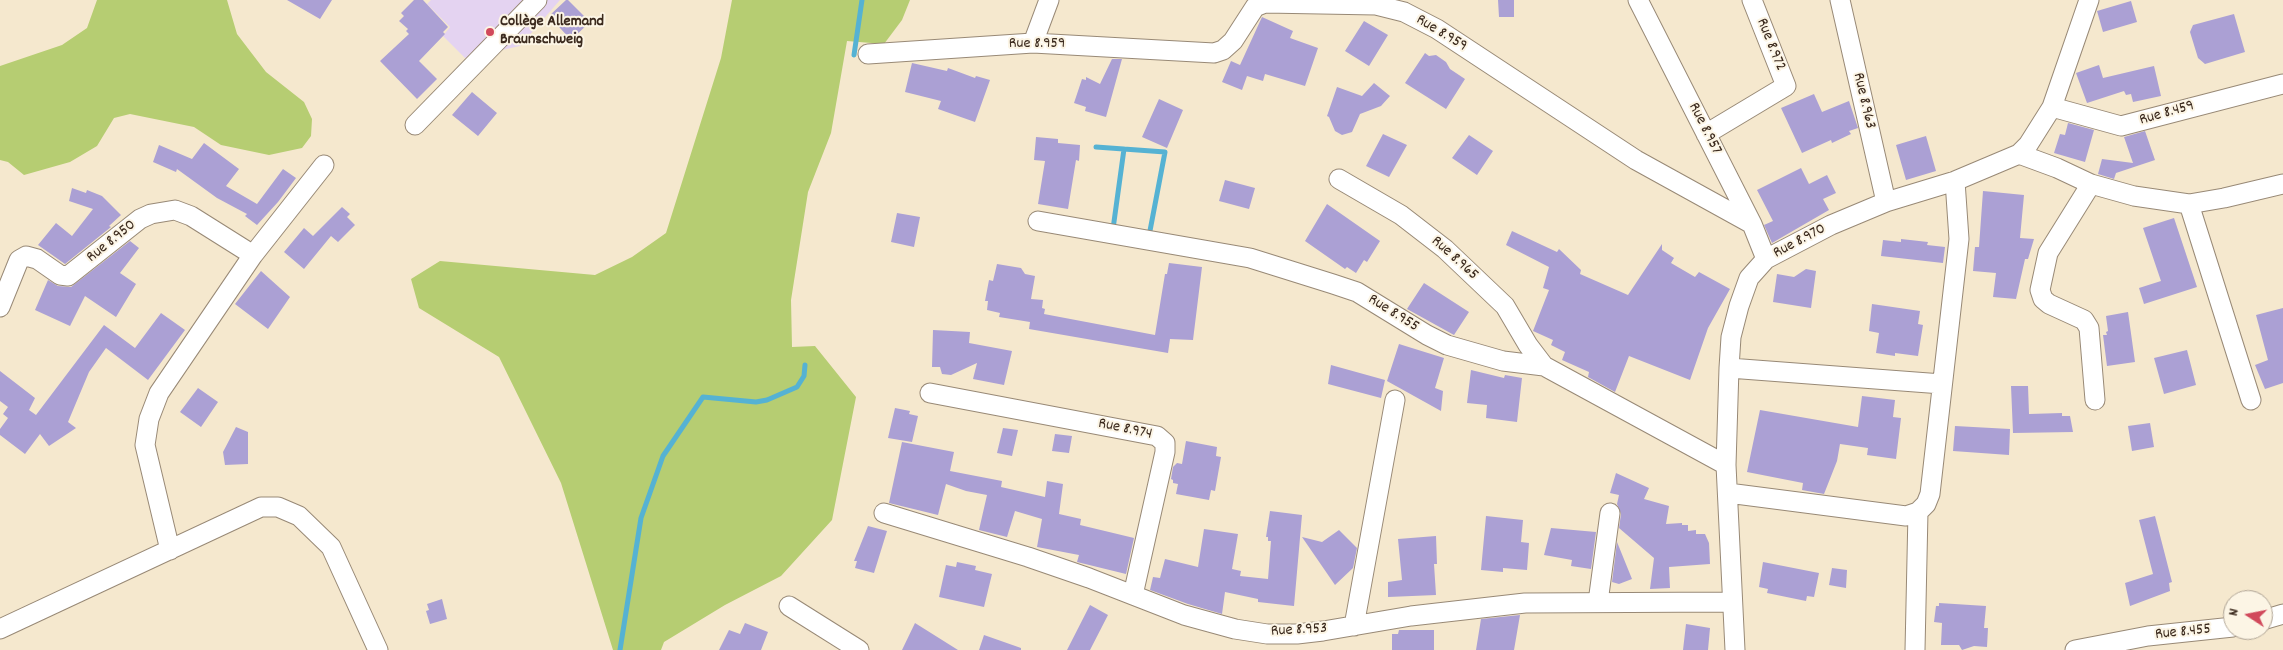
<!DOCTYPE html>
<meta charset="utf-8">
<style>
body{margin:0}
#map{position:relative;width:2283px;height:650px;overflow:hidden;background:#f5e8ce;font-family:Dekko,sans-serif}
canvas{display:block}
.north{position:absolute;left:2223px;top:590px;width:50px;height:50px;box-sizing:border-box;background:#fcf5e5;border:1px solid #afa495;border-radius:50%;rotate:281deg;font-size:14px;font-weight:700;line-height:20px;text-align:center;color:#3b2a1e}
.north::after{content:'';display:block;margin:auto;width:18px;height:22px;background:#d1495b;clip-path:polygon(50% 0,100% 100%,50% 72%,0 100%)}
</style>
<div id="map">
<canvas width="2283" height="650"></canvas>
<div class="north">N</div>
</div>
<script>
const ctx = document.querySelector('canvas').getContext('2d');
ctx.lineJoin = 'round';
function fillPath(path, color) { ctx.fillStyle = color; ctx.fill(path, 'evenodd'); }
const shape = rows => new Path2D(rows.map(r => 'M' + r).join(''));
function stroke(path, color, width, dash) { ctx.strokeStyle = color; ctx.lineWidth = width; ctx.lineCap = dash ? 'butt' : 'round'; ctx.setLineDash(dash || []); ctx.stroke(path); }
function label(font, color, halo, rows, align = 'center') {
  ctx.font = font + ' Dekko,sans-serif'; ctx.lineWidth = 4; ctx.setLineDash([]); ctx.textBaseline = 'middle'; ctx.strokeStyle = halo; ctx.fillStyle = color; for (const [text, x, y, turn = 0] of rows) {
    ctx.save(); ctx.translate(x, y); ctx.rotate((+turn || 0) * Math.PI / 180); ctx.textAlign = isNaN(turn) ? turn : align; if (halo) ctx.strokeText(text, 0, 0); ctx.fillText(text, 0, 0); ctx.restore();
  }
}
const built = shape([
 [431,0,560,0,520,46,465,58,443,36,450,27,427,4]
]);
const green = shape([
 [97,0,227,0,237,34,266,72,304,102,312,119,311,136,302,148,269,155,221,145,194,127,130,114,114,118,97,146,70,162,24,175,8,162,0,160,0,66,62,45,87,28],
 [732,0,910,0,902,20,884,44,847,41,831,133,808,192,791,300,792,347,815,346,856,397,832,520,781,576,725,605,664,642,661,650,613,650,561,483,499,357,419,308,411,279,440,261,595,275,632,257,666,233,721,58]
]);
const stream = shape([
 [854,55,862,0],
 [1096,147,1165,152,1149,236],
 [1113,229,1124,149],
 [620,650,641,518,663,456,703,397,756,402,767,400,797,387,804,376,805,365]
]);
const building = shape([
 [287,0,332,0,320,19],
 [414,0,423,0,448,27,443,32,445,34,419,61,437,79,417,99,380,61,409,34,406,31,408,29,399,21,404,16,401,13],
 [566,0,568,0,590,22,571,40,549,16],
 [1498,0,1514,0,1514,17,1499,17],
 [2131,1,2137,22,2103,32,2097,11],
 [2234,14,2245,52,2205,64,2198,58,2190,32,2193,25],
 [1262,17,1293,31,1290,38,1318,48,1305,86,1265,74,1263,81,1247,76,1242,90,1222,82,1231,61,1240,65],
 [1364,21,1388,35,1369,66,1345,51],
 [1425,53,1429,56,1436,55,1446,62,1450,69,1465,79,1446,109,1405,83],
 [1112,59,1122,59,1106,117,1085,111,1086,107,1074,103,1082,79,1086,80,1086,77,1100,84],
 [912,63,947,71,948,68,975,78,976,76,990,80,975,122,938,109,941,101,905,92],
 [2099,65,2103,78,2154,66,2161,96,2133,102,2131,94,2126,95,2124,91,2087,103,2076,73],
 [1374,83,1390,96,1381,106,1360,114,1352,132,1342,135,1335,131,1329,117,1327,116,1337,87,1362,96],
 [472,92,497,113,478,136,452,115],
 [1814,94,1822,112,1849,101,1858,128,1849,131,1851,134,1832,143,1831,140,1802,153,1781,108],
 [1159,99,1183,110,1167,148,1142,137],
 [2068,123,2094,130,2085,162,2054,153,2060,134,2065,135],
 [2145,131,2155,160,2116,173,2114,179,2098,174,2102,159,2133,163,2124,137],
 [1383,134,1407,145,1389,177,1366,166],
 [1469,135,1493,151,1477,175,1452,158],
 [1926,136,1936,171,1906,180,1896,145],
 [1036,137,1058,139,1058,143,1080,145,1079,161,1076,160,1068,209,1038,204,1045,161,1034,160],
 [204,143,239,169,226,186,257,204,283,169,296,178,278,202,257,225,245,216,247,214,217,198,177,169,176,172,153,162,159,145,192,159],
 [1801,168,1809,184,1827,175,1836,193,1823,199,1829,210,1772,243,1764,225,1773,221,1757,190],
 [1225,180,1255,188,1249,209,1219,201],
 [72,188,86,193,87,190,102,196,121,215,109,226,111,227,65,264,38,245,56,223,72,236,93,209,69,201],
 [1983,191,2024,195,2020,238,2034,239,2028,259,2025,259,2016,299,1993,297,1996,273,1973,271,1975,247,1979,247],
 [1327,204,1380,241,1367,262,1364,260,1356,273,1347,267,1345,269,1305,241],
 [342,207,350,214,347,217,355,225,338,242,331,236,304,269,284,252,304,228,313,236],
 [897,213,920,217,914,247,891,242],
 [2174,218,2197,287,2144,304,2139,288,2161,281,2143,228],
 [1512,231,1557,252,1559,249,1581,270,1580,274,1628,295,1662,244,1662,250,1674,258,1671,263,1695,277,1699,272,1730,289,1708,328,1690,380,1629,356,1615,392,1588,377,1589,372,1562,360,1565,352,1551,345,1553,340,1533,331,1549,290,1543,288,1549,267,1506,245],
 [1901,239,1928,242,1927,245,1945,247,1943,263,1881,256,1883,240,1901,242],
 [130,241,139,248,120,273,136,284,116,317,85,296,70,326,35,310,48,280,58,286,71,287],
 [1169,263,1202,267,1193,340,1170,339,1168,353,1029,329,1030,322,999,317,1000,313,987,310,988,301,985,301,989,280,993,281,997,264,1021,268,1025,274,1035,276,1031,299,1043,300,1042,308,1045,309,1044,314,1155,335,1165,274,1167,274],
 [1806,269,1816,271,1811,308,1773,302,1777,274,1794,277],
 [261,271,290,297,268,329,235,304],
 [1424,283,1469,312,1454,335,1407,309],
 [1872,304,1920,311,1918,324,1923,325,1918,356,1895,353,1895,356,1876,353,1879,333,1869,331],
 [2283,308,2283,383,2265,389,2255,365,2268,360,2256,315],
 [2128,312,2135,362,2107,366,2103,335,2107,335,2106,332,2108,331,2106,316],
 [161,313,185,330,148,380,106,348,89,372,68,422,76,428,49,446,40,434,25,454,0,435,0,429,8,418,3,414,8,407,0,401,0,371,35,398,29,410,36,415,104,325,135,348],
 [933,330,970,332,969,343,1012,351,1004,385,973,379,977,363,951,375,942,374,940,367,932,367],
 [1399,344,1444,358,1435,388,1443,391,1441,411,1387,381],
 [2187,350,2196,385,2164,394,2154,358],
 [1331,365,1385,380,1381,398,1328,384],
 [1471,370,1504,378,1505,375,1522,378,1517,422,1486,418,1487,405,1467,403],
 [2011,386,2028,386,2029,414,2062,413,2062,416,2070,416,2073,432,2013,433],
 [198,388,218,402,201,427,180,412],
 [1862,396,1895,400,1893,417,1901,418,1896,459,1867,455,1868,448,1840,444,1837,461,1824,494,1802,490,1803,483,1747,472,1760,410,1858,427],
 [895,408,910,411,909,414,918,416,912,442,888,438],
 [2150,423,2154,447,2132,451,2128,426],
 [1955,426,2010,429,2009,455,1953,451],
 [236,427,248,432,248,464,225,465,223,452],
 [1003,428,1018,430,1012,456,997,453],
 [1055,434,1072,436,1069,453,1052,451],
 [1186,441,1217,447,1216,456,1221,457,1215,491,1211,490,1209,500,1176,494,1178,484,1173,483,1173,480,1171,479,1173,467,1177,463,1182,464],
 [902,442,954,452,950,471,1002,481,1001,487,1045,497,1047,481,1063,484,1059,514,1081,519,1080,525,1134,538,1126,574,1077,562,1079,555,1037,547,1042,519,1015,511,1007,537,979,530,987,495,966,491,946,484,938,515,889,503],
 [1616,473,1649,488,1644,499,1669,506,1666,524,1682,523,1682,525,1688,525,1688,531,1696,530,1696,534,1705,534,1709,543,1710,564,1669,567,1670,588,1650,589,1654,558,1619,528,1621,514,1617,504,1619,495,1610,493],
 [1270,511,1302,515,1294,606,1258,602,1258,599,1225,592,1222,614,1188,604,1150,590,1153,577,1160,578,1165,559,1198,567,1204,529,1238,534,1232,569,1241,571,1240,576,1268,579,1271,541,1268,541,1268,537,1266,537],
 [1486,516,1523,520,1521,542,1529,543,1527,570,1503,568,1503,572,1481,570],
 [2155,516,2172,582,2169,583,2170,591,2130,606,2125,583,2153,574,2139,520],
 [868,526,887,531,874,573,855,568,857,561,854,561],
 [1551,528,1596,532,1591,569,1571,566,1572,560,1544,555],
 [1339,530,1357,548,1353,568,1335,585,1302,537,1322,542],
 [1436,536,1437,564,1434,564,1436,595,1388,597,1388,582,1402,580,1398,539],
 [1617,542,1632,579,1619,584,1612,582],
 [957,562,976,566,975,570,992,574,984,607,939,597,946,565,956,567],
 [1763,562,1819,573,1814,597,1807,596,1806,601,1767,593,1768,589,1759,587],
 [1832,568,1847,570,1846,588,1829,585],
 [442,599,447,619,430,624,426,611,429,610,427,604],
 [1939,603,1986,606,1984,628,1988,628,1987,647,1974,646,1962,650,1959,645,1941,645,1942,623,1934,622,1936,606,1939,606],
 [1090,605,1108,615,1090,650,1067,650],
 [1520,615,1514,650,1476,650,1481,619],
 [745,623,768,632,761,650,719,650,729,630,740,634],
 [915,623,958,650,902,650],
 [1686,624,1710,628,1708,650,1683,650],
 [1399,630,1434,630,1434,650,1392,650,1392,634,1398,634],
 [984,635,1021,648,1021,650,979,650]
]);
const street = shape([
 [1638,0,1752,224,1766,259],
 [1840,0,1886,202],
 [1033,43,1049,0],
 [868,54,1033,43,1214,53,1223,50,1233,41,1255,7,1265,3,1376,5,1404,12,1437,29,1636,160,1752,224],
 [2052,107,2121,126,2283,84],
 [415,125,537,0],
 [1706,134,1786,86,1752,0],
 [2019,154,2057,168,2091,184,2134,196,2189,204,2224,198,2283,184],
 [1339,179,1401,215,1445,249,1505,306,1528,345,1544,366],
 [2091,184,2048,253,2040,290,2043,299,2049,304,2084,320,2089,328,2095,400],
 [2189,204,2251,400],
 [1038,221,1250,258,1333,284,1357,292,1427,335,1447,345,1503,361,1544,366,1726,465],
 [0,307,19,260,26,256,37,259,60,275,68,276,140,219,151,214,175,210,191,216,253,255],
 [1729,368,1942,384],
 [930,393,1157,436,1165,443,1165,452,1133,595],
 [1728,493,1906,516,1918,512,1926,504,1930,494,1959,239,1955,181],
 [884,513,1028,557,1089,578,1184,615,1235,629,1267,634,1297,634,1323,631,1411,616,1525,603,1732,602],
 [170,550,145,445,149,419,159,393,253,255,324,165],
 [1598,602,1610,513],
 [789,606,859,650],
 [2263,620,2283,614],
 [1354,626,1395,400],
 [0,629,261,507,278,507,299,516,331,547,378,650],
 [1735,650,1726,465,1729,368,1731,337,1739,306,1749,278,1766,259,1831,225,1886,202,1955,181,2019,154,2028,145,2052,107,2089,0],
 [1915,650,1918,512],
 [2075,650,2148,636,2233,627]
]);
const markers = [
 [490,32,5,"#d1495b"]
];
const poiNames = [
 ["Collège Allemand",500,23],
 ["Braunschweig",500,41]
];
const streetNames = [
 ["Rue 8.959",1441,34,31],
 ["Rue 8.959",1037,45],
 ["Rue 8.972",1770,45,68],
 ["Rue 8.963",1863,101,77],
 ["Rue 8.459",2167,114,-16],
 ["Rue 8.957",1704,129,63],
 ["Rue 8.950",112,242,-39],
 ["Rue 8.970",1800,242,-28],
 ["Rue 8.965",1454,259,42],
 ["Rue 8.955",1393,314,32],
 ["Rue 8.974",1125,430,12],
 ["Rue 8.953",1299,631,-3],
 ["Rue 8.455",2183,633,-6]
];
fillPath(built, '#e4d3f1');
fillPath(green, '#b6cd72');
stroke(stream, '#55b2d3', 5);
fillPath(building, '#aba0d4');
stroke(street, '#988976', 21);
stroke(street, '#fff', 19);
for (const [x, y, r, color] of markers) { const dot = new Path2D(); dot.arc(x, y, r, 0, 2 * Math.PI); ctx.fillStyle = color; ctx.fill(dot); stroke(dot, '#fcf5e5', 2); }
label('bold 16px', '#3b2a1e', '#fcf5e5', poiNames, 'left');
label('16px', '#3b2a1e', '#fcf5e5', streetNames);
</script>
